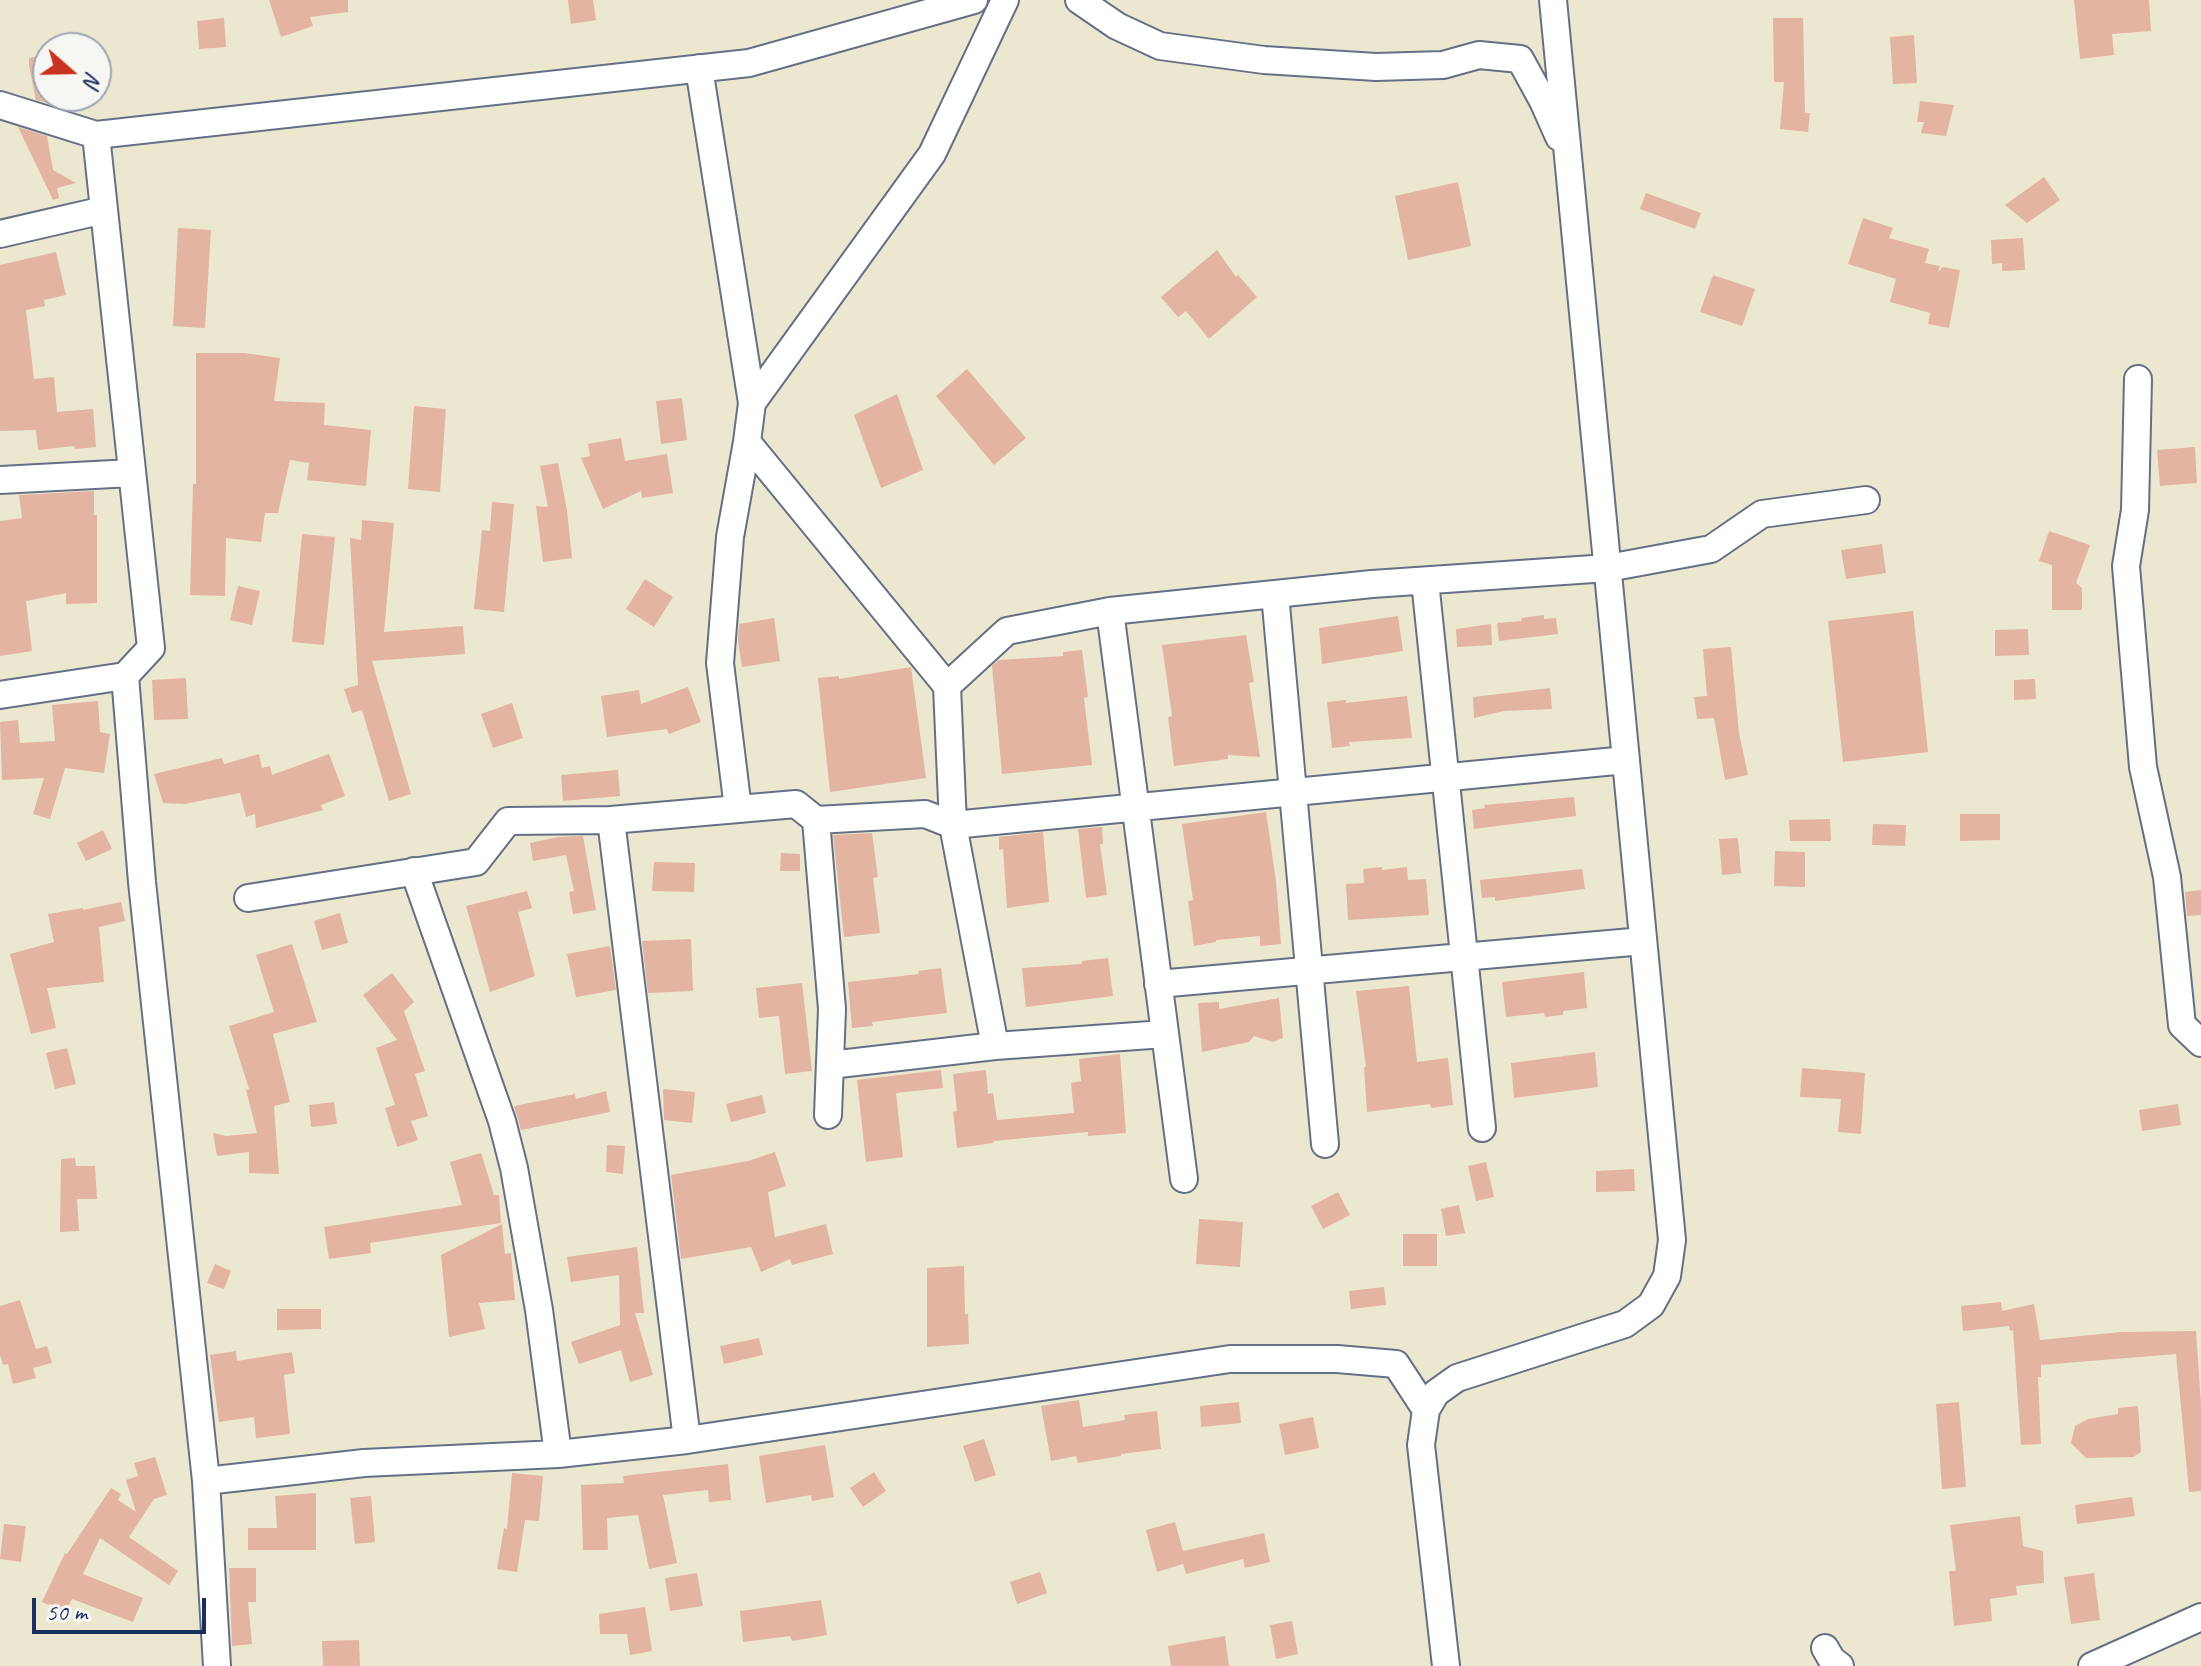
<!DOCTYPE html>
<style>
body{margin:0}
#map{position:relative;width:2201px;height:1666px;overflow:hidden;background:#ece8d0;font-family:Caveat,sans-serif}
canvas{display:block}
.north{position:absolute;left:32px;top:32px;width:80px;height:80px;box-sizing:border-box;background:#f6f6f2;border:2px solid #9ea6b7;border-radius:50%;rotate:110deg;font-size:22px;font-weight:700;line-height:32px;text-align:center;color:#1b2f5e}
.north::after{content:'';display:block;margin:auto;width:28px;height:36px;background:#c8321e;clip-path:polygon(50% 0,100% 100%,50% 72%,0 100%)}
.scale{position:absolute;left:32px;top:1598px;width:174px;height:36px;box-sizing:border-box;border:4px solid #1b2f5e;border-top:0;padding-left:10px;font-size:24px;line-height:28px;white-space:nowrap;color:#1b2f5e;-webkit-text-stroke:6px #f6f6f2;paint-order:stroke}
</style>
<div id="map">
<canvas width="2201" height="1666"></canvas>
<div class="north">N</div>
<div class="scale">50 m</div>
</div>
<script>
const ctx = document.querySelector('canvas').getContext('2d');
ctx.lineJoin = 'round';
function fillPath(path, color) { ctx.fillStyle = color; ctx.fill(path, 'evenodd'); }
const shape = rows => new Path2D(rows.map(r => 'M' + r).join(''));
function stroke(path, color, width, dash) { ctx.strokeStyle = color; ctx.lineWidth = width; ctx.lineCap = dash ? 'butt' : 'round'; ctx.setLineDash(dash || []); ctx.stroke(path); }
const building = shape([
 [269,0,348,0,348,12,310,17,313,26,281,37],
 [568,0,593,0,596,20,571,24],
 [2074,0,2149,0,2151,31,2112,34,2114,55,2080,59],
 [224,18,226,47,199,49,197,21],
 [1773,18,1803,18,1805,113,1810,113,1808,132,1780,129,1784,82,1774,82],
 [1914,35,1917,83,1893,84,1890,37],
 [48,54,48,103,36,100,29,66,29,58],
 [1920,101,1954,105,1946,136,1921,133,1924,122,1917,122],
 [18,127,47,136,53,170,76,183,57,188,59,198,53,200],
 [2044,177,2060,200,2027,223,2005,205],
 [1458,182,1471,246,1408,260,1395,196],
 [1646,193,1701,213,1695,229,1640,209],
 [1863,218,1893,228,1889,238,1929,249,1925,263,1940,266,1938,272,1943,267,1960,270,1949,328,1928,324,1930,313,1890,302,1896,279,1848,264],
 [178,228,211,230,205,328,173,326],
 [2023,238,2025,270,2002,271,2002,263,1992,264,1991,240],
 [1217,250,1236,277,1238,275,1257,297,1209,339,1186,311,1178,317,1161,297],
 [56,252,66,295,44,300,45,306,26,310,34,379,54,377,57,412,93,409,96,447,75,449,74,446,38,450,36,430,0,431,0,265],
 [1713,275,1755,289,1742,326,1700,312],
 [196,353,244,353,280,358,274,401,325,403,324,425,371,430,366,486,307,480,309,463,290,460,278,513,265,513,261,542,226,538,225,596,190,595,193,484,196,484],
 [967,369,1026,438,994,465,936,396],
 [897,394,923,470,881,488,854,415],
 [682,398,687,440,661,444,656,401],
 [414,406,446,409,440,492,408,489],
 [621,438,625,461,667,454,673,493,642,498,641,491,603,509,581,458,590,456,588,444],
 [2195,447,2197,483,2160,486,2157,450],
 [558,463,567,510,572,558,543,562,536,506,548,507,540,466],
 [94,491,94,515,97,515,97,603,66,604,66,593,26,601,32,651,0,656,0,521,22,518,19,495],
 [492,502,514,504,504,612,474,609,482,530,490,531],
 [362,520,394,523,384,632,463,626,465,654,372,661,411,794,389,801,362,710,352,713,344,689,358,685,350,538,361,540],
 [2049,531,2090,545,2076,583,2082,588,2082,610,2052,610,2052,565,2039,561],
 [302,534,335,537,324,645,292,642],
 [1882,544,1886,573,1846,579,1841,550],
 [645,579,673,597,654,627,626,609],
 [238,586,260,591,252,625,230,620],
 [1913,611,1928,752,1843,762,1828,621],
 [1544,615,1544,619,1556,618,1558,634,1499,641,1497,623,1522,621,1521,618],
 [1398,616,1403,651,1322,664,1319,628],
 [774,618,780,661,742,667,738,640,739,624],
 [1491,624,1492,645,1457,647,1456,629],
 [2028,629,2029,655,1995,656,1995,630],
 [1246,635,1254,682,1249,683,1260,757,1228,755,1228,759,1174,766,1168,717,1172,716,1162,645],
 [1731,647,1739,733,1748,775,1725,780,1714,718,1697,719,1694,697,1707,696,1703,649],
 [1082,650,1088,697,1084,698,1092,765,1002,774,992,666,999,660,1063,656,1063,652],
 [911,667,926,778,830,792,818,678,839,676,839,679],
 [186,678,188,719,154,720,152,680],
 [2035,679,2036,699,2014,700,2014,680],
 [688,687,701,722,669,734,667,729,607,737,601,696,639,690,641,704],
 [1550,688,1552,709,1504,711,1474,718,1473,697],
 [1407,696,1412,738,1349,742,1350,746,1332,748,1327,702,1346,700,1346,703],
 [98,701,100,732,110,734,104,773,65,768,50,819,33,814,44,778,2,780,0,722,18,720,20,743,55,741,52,705],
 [512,703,523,738,493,748,481,714],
 [259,754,262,768,270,766,272,775,329,754,345,796,321,805,323,810,256,828,255,814,246,817,240,793,184,804,163,803,154,774,222,758,224,764],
 [618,770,620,796,563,801,561,775],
 [1574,797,1576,816,1474,829,1472,810,1485,808,1484,805],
 [1266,812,1276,881,1281,944,1260,946,1260,936,1216,940,1216,942,1194,946,1188,901,1193,900,1182,824],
 [1960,814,2000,814,2000,840,1960,841],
 [1830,819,1831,841,1790,841,1789,820],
 [1873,824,1906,825,1905,846,1872,845],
 [1102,827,1103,844,1100,844,1107,895,1086,898,1078,829],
 [103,830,112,849,86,861,77,843],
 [1043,832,1049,902,1007,908,1003,849,999,850,999,837],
 [872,833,878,877,873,878,880,933,844,937,833,835],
 [583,836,596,910,573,914,569,892,574,891,566,855,533,861,530,843,558,837],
 [1738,838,1741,873,1722,875,1719,839],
 [1775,851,1805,852,1805,887,1774,886],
 [781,853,800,854,800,871,780,871],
 [654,862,695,863,694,892,652,891],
 [1382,867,1382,870,1407,867,1408,880,1426,879,1429,915,1348,920,1346,884,1364,883,1363,869],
 [1582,869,1585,889,1495,901,1495,897,1482,898,1480,880],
 [2201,890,2201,915,2187,916,2185,892],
 [527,891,532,908,518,912,535,976,490,992,466,906],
 [121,902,125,921,99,927,104,982,47,988,56,1028,31,1034,10,954,54,942,48,914,83,908,83,910],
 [340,913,348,943,322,950,314,921],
 [691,939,693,991,648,993,642,941],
 [292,944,317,1022,273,1034,290,1102,274,1106,279,1174,249,1173,249,1152,217,1156,213,1133,226,1136,257,1133,246,1090,249,1089,229,1026,274,1012,256,955],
 [610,946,616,990,576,997,567,954],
 [1108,958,1113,996,1026,1007,1022,968,1082,964,1082,961],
 [941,968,947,1013,872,1022,873,1026,852,1028,848,982,919,974,918,971],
 [1584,972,1587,1008,1563,1011,1563,1015,1545,1017,1544,1013,1506,1017,1502,982],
 [392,973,414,1002,404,1011,425,1071,415,1074,428,1116,411,1121,418,1140,397,1147,385,1108,395,1105,376,1048,397,1040,363,995],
 [802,983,812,1071,785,1074,779,1016,759,1018,756,988],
 [1409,986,1417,1062,1448,1058,1453,1105,1431,1108,1430,1104,1367,1112,1364,1067,1366,1067,1356,991],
 [1279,998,1283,1038,1273,1042,1254,1036,1249,1042,1202,1052,1198,1003,1219,1002,1219,1009],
 [67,1048,76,1084,55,1089,46,1053],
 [1595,1052,1598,1087,1514,1098,1511,1063],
 [1120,1054,1126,1133,1088,1136,1088,1132,994,1141,993,1143,957,1148,953,1112,957,1111,953,1074,986,1070,988,1094,993,1093,997,1120,1074,1113,1071,1083,1081,1081,1079,1059],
 [1802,1068,1865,1073,1861,1134,1838,1132,1841,1099,1800,1097],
 [941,1070,943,1088,896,1093,903,1157,866,1162,857,1080],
 [663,1089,695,1092,692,1123,664,1120],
 [606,1091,610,1112,521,1130,514,1106,575,1094,576,1099],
 [762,1095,766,1113,731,1122,726,1104],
 [334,1102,337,1124,311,1127,309,1105],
 [2178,1104,2181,1125,2142,1131,2139,1110],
 [607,1145,625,1146,623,1174,606,1172],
 [775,1152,786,1186,768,1192,775,1237,826,1224,833,1254,792,1265,790,1259,761,1272,751,1247,681,1259,671,1175,748,1161],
 [481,1153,494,1195,499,1195,501,1223,370,1243,371,1253,329,1259,324,1227,462,1205,450,1162],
 [75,1158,76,1166,95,1166,97,1199,77,1199,79,1231,60,1232,61,1159],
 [1486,1162,1494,1197,1476,1201,1468,1166],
 [1634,1169,1635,1191,1596,1192,1596,1171],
 [1338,1192,1350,1215,1323,1229,1311,1206],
 [1459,1205,1465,1233,1446,1236,1441,1209],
 [1199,1219,1243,1222,1240,1267,1196,1264],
 [502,1224,505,1254,511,1253,515,1300,479,1303,485,1329,449,1337,441,1255],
 [1403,1234,1437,1234,1437,1266,1403,1266],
 [637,1247,644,1313,635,1313,653,1375,630,1382,621,1350,579,1364,571,1342,620,1325,619,1275,571,1282,567,1257],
 [215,1264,231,1271,224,1289,207,1283],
 [964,1266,965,1314,968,1314,969,1344,927,1347,927,1268],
 [1384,1287,1386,1305,1351,1309,1349,1291],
 [20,1300,36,1349,47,1346,52,1363,33,1368,36,1378,13,1384,8,1364,3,1365,0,1355,0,1306],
 [2001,1302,2002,1311,2034,1304,2040,1340,2121,1332,2196,1331,2201,1404,2201,1491,2189,1492,2176,1354,2041,1365,2041,1377,2038,1377,2041,1444,2021,1445,2013,1330,2010,1331,2009,1326,1963,1331,1961,1306],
 [277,1309,321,1309,321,1329,277,1330],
 [759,1338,763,1355,724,1364,720,1346],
 [236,1351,237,1361,292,1352,295,1373,284,1375,290,1434,256,1438,254,1417,219,1422,210,1355],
 [1079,1400,1083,1427,1125,1420,1124,1415,1157,1411,1161,1449,1121,1454,1121,1456,1078,1463,1076,1456,1051,1461,1041,1406],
 [1239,1402,1241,1423,1201,1427,1200,1406],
 [1959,1402,1966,1487,1942,1489,1936,1404],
 [2138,1406,2141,1452,2133,1457,2086,1458,2071,1443,2075,1426,2088,1419,2118,1414,2118,1408],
 [1313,1417,1319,1448,1285,1455,1279,1424],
 [984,1439,996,1475,975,1482,963,1446],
 [825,1445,834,1497,812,1501,811,1495,766,1503,759,1456],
 [155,1457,167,1495,154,1499,129,1537,178,1571,169,1585,100,1538,83,1574,143,1598,133,1622,72,1599,65,1612,42,1602,65,1553,67,1554,111,1488,121,1494,118,1500,136,1512,126,1480,138,1476,134,1463],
 [728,1464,731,1500,709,1502,708,1490,663,1495,677,1563,649,1569,638,1515,607,1518,608,1550,583,1550,581,1485,624,1483,623,1476],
 [874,1472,886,1491,863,1507,850,1488],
 [512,1473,543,1476,539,1521,525,1520,517,1572,497,1569,504,1528,507,1529],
 [316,1493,316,1550,248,1550,248,1528,277,1528,275,1496],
 [371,1496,375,1542,355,1544,350,1498],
 [2132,1497,2135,1516,2077,1524,2075,1505],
 [2020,1516,2023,1546,2043,1551,2044,1583,2016,1586,2017,1595,1990,1599,1992,1621,1954,1626,1949,1571,1956,1571,1950,1525],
 [1175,1522,1183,1551,1264,1533,1270,1562,1245,1568,1243,1559,1186,1574,1183,1564,1157,1572,1146,1530],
 [4,1524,26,1526,21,1562,0,1559],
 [229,1568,256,1568,256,1602,248,1602,252,1644,232,1646],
 [1040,1572,1047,1593,1017,1604,1010,1582],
 [697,1573,703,1606,670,1611,665,1578],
 [2094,1573,2100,1620,2071,1624,2064,1577],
 [821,1600,827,1635,792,1641,790,1636,743,1642,740,1611],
 [645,1607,652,1651,630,1655,627,1634,600,1634,599,1614],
 [1292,1621,1298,1654,1276,1659,1270,1625],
 [1225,1636,1229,1666,1171,1666,1168,1646],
 [359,1640,360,1666,323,1666,322,1641]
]);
const minor = shape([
 [1005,0,932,154,752,403,747,442,947,686,1007,631,1110,611,1372,584,1608,568,1711,549,1762,514,1866,500],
 [1079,0,1117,26,1160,46,1264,60,1376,67,1443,65,1479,55,1520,59,1543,101,1559,137],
 [699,68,752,403],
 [0,105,96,135,749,63,974,0],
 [96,135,151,648,125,676,142,882,206,1481,217,1666],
 [0,234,104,210],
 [2138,379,2135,510,2126,566,2143,767,2167,877,2182,1025,2201,1043],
 [0,480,132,473],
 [1425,581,1482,1128],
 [1275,594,1325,1144],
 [1110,611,1184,1179],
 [947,686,953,825,995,1046],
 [0,695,125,676],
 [738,809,720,663,730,537,747,442],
 [611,820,687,1440],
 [414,871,502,1121,514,1168,539,1310,558,1454],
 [248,898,476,862,508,821,611,820,796,804,816,820],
 [1158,984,1643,941],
 [830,1065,995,1046,1165,1034],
 [828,1115,832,1009,816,820,925,814,953,825,1626,760],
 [206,1481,364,1463,558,1454,687,1440,1230,1359,1337,1359,1396,1364,1426,1410],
 [1825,1648,1832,1660,1840,1666],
 [1446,1666,1421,1445,1426,1410,1436,1393,1457,1378,1625,1324,1651,1305,1667,1276,1672,1240,1553,0],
 [2092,1666,2201,1617]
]);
fillPath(building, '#e3b4a1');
stroke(minor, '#647086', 30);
stroke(minor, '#fff', 26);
</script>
